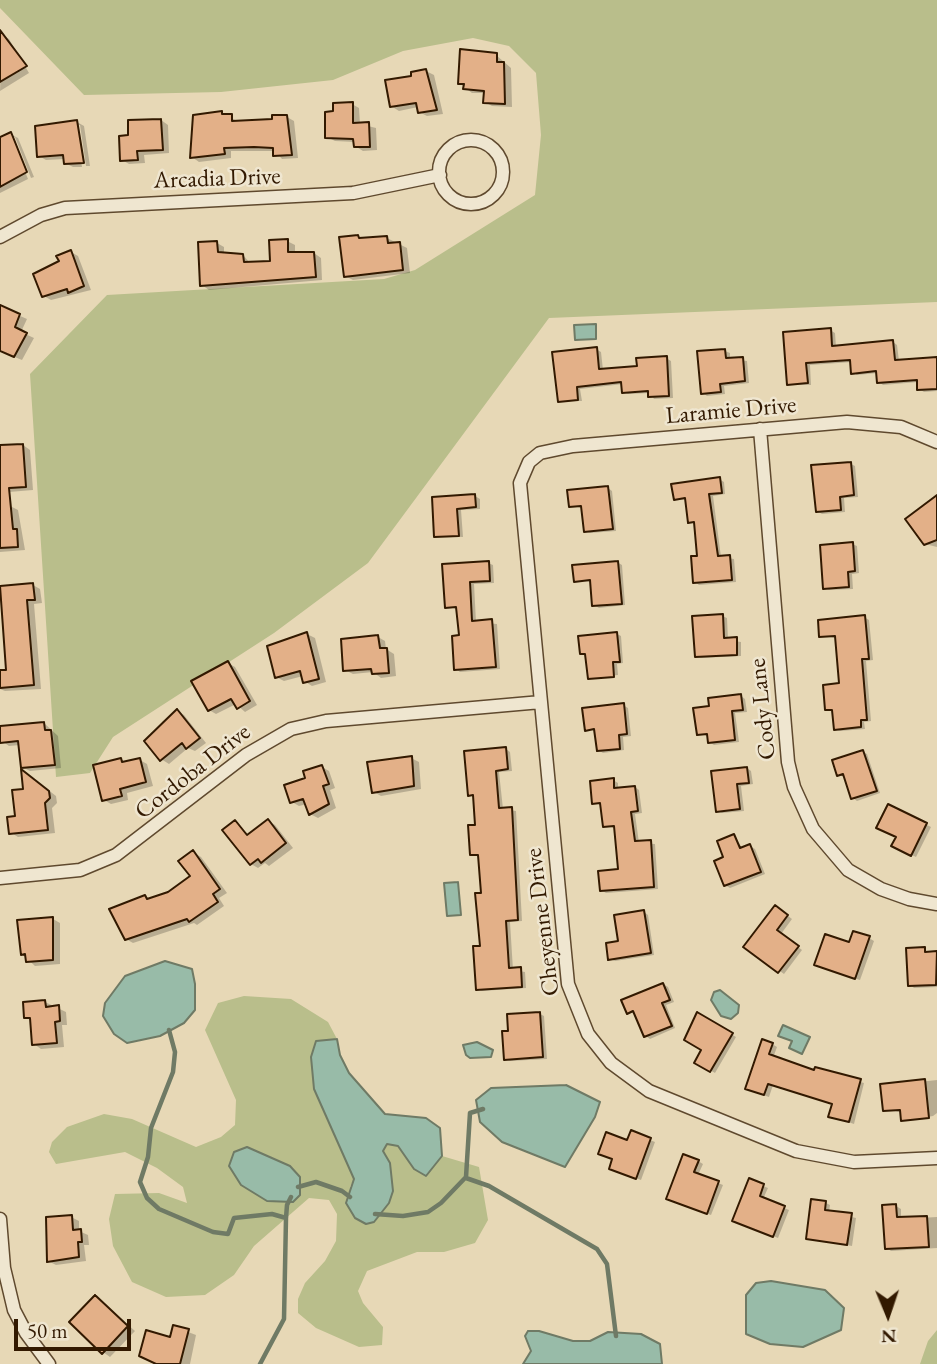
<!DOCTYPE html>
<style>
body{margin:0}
#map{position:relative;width:937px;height:1364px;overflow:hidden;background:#e7d8b6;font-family:"EB Garamond",serif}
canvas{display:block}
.north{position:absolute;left:853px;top:1280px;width:70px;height:70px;-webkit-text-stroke:5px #efe6d0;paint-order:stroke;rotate:178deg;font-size:19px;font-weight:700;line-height:28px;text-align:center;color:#321900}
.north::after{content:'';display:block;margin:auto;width:24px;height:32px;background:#321900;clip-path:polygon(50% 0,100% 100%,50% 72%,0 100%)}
.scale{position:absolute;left:14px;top:1319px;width:117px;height:32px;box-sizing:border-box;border:4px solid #321900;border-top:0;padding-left:9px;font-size:21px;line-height:24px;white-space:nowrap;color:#321900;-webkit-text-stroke:5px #efe6d0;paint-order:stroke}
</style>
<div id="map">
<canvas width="937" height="1364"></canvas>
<div class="north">N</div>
<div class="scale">50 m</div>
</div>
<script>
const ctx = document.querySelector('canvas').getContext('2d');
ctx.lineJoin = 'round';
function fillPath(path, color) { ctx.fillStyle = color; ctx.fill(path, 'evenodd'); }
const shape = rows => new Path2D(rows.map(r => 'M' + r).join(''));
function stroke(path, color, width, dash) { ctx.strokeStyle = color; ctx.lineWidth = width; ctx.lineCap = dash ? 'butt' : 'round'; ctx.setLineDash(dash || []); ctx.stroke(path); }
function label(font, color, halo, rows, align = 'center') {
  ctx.font = font + ' "EB Garamond",serif'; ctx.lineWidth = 5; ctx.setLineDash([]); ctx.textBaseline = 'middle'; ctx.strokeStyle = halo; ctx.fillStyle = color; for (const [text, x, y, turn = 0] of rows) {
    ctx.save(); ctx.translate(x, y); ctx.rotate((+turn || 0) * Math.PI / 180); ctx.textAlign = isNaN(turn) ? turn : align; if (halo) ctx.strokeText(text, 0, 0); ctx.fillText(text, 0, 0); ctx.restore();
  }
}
const green = shape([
 [0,0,937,0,937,302,549,318,368,563,274,633,113,737,90,773,56,777,30,374,107,295,384,279,415,270,535,195,541,135,536,73,509,46,473,38,403,51,333,80,221,92,84,95,0,8],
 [244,996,291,999,328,1022,337,1039,316,1042,311,1057,314,1089,354,1179,350,1187,393,1191,390,1163,383,1151,387,1143,398,1146,414,1169,426,1176,442,1156,479,1167,488,1220,475,1243,444,1252,417,1252,367,1271,358,1291,363,1303,383,1327,382,1345,359,1347,316,1328,298,1313,298,1299,305,1283,325,1261,336,1241,337,1214,329,1200,309,1198,254,1246,234,1275,205,1295,166,1297,132,1282,113,1246,109,1219,115,1194,159,1193,187,1203,183,1187,157,1168,125,1152,56,1164,49,1152,52,1142,67,1127,104,1114,132,1119,196,1147,221,1137,235,1125,236,1100,205,1030,218,1003],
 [247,1147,289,1166,300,1177,293,1202,267,1201,241,1185],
 [937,1330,937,1364,920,1364,928,1341]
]);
const water = shape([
 [596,324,596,339,575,340,574,325,596,324],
 [458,882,461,915,447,916,444,883,458,882],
 [165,961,192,969,195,984,195,1010,184,1023,160,1036,127,1043,114,1034,103,1016,105,1003,125,976,165,961],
 [720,990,739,1005,738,1013,731,1019,721,1016,711,1000,714,992,720,990],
 [783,1025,810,1037,802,1054,789,1048,792,1041,778,1036,783,1025],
 [337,1039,340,1055,349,1073,385,1114,426,1118,440,1128,442,1156,426,1176,414,1169,398,1146,387,1144,383,1151,390,1163,393,1191,389,1203,374,1222,366,1224,355,1218,346,1203,354,1179,314,1089,311,1057,316,1041,337,1039],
 [477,1042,493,1050,491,1057,470,1058,466,1055,463,1045,477,1042],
 [566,1085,600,1102,595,1117,565,1167,502,1142,480,1122,476,1100,491,1088,566,1085],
 [247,1147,290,1166,300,1177,300,1195,293,1202,267,1201,241,1185,229,1166,234,1152,247,1147],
 [771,1281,825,1290,844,1308,841,1330,803,1347,770,1344,746,1334,746,1295,756,1283,771,1281],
 [528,1331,539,1331,573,1341,590,1341,608,1332,641,1334,660,1344,662,1364,523,1364,531,1351,525,1336,528,1331]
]);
const shadow = shape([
 [2,35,9,39,29,73,0,91],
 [496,55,511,68,512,107,492,106,485,102,485,93,472,93,459,83],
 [426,71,434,75,443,114,427,116,419,112,418,107,399,111,391,106,413,77],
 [352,104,359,108,360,124,376,128,377,150,363,151,355,146,355,142,335,141,327,137],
 [222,113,239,122,274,121,287,117,294,121,298,158,282,159,275,151,231,151,231,158,199,162,192,157],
 [161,120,168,125,169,153,144,155,145,163,129,164,122,160,130,137],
 [77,122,84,126,90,166,86,166,80,125,76,125,82,167,73,167,65,163,65,159,46,160,39,156],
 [10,134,18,138,34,177,31,178,15,137,11,137,28,179,0,193,0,137],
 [387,238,407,248,410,273,353,280,345,276],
 [287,241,295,245,295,253,314,253,321,258,322,280,209,290,202,285,217,243,224,247,224,254,243,255,250,263,272,262],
 [71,252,78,256,91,290,51,300,44,296,61,262],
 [0,307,27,319,21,332,34,338,22,360,0,351],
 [830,330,835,333,836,347,893,342,897,345,899,361,937,359,937,391,924,392,919,389,918,382,883,385,879,382,878,373,857,375,853,372,852,362,810,365,811,385,788,384],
 [596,349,601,352,603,370,639,368,666,358,671,361,673,398,654,399,650,393,628,394,624,392,623,384,580,389,582,401,559,401],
 [725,351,730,353,730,359,747,361,749,383,724,386,725,394,707,396,703,393],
 [23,445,30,450,33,490,9,492,0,447],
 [851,464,855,466,858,497,844,498,845,512,822,514,817,511],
 [719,479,724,482,725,494,713,496,721,557,734,559,736,582,699,585,695,582,699,557,695,524,690,522,687,500,675,499],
 [608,488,612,491,616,531,590,533,585,531,583,508,571,506],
 [475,496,480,499,480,509,461,510,463,537,436,536,433,499],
 [937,498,937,547,925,544],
 [10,506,18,510,25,550,0,552,0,507],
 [852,544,857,546,859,573,852,574,853,589,829,590,825,588],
 [617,562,622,565,625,605,599,608,594,605,592,582,575,580],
 [488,563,493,565,494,583,474,584,476,622,497,624,500,669,460,672,456,669,461,637,458,609,447,607,444,566],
 [33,585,40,589,42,603,34,604,41,689,5,691,0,689,0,672,8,671,0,588],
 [722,616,727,618,728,640,741,642,741,656,701,658,696,656],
 [864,617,869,620,873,660,866,661,871,721,864,722,865,729,840,731,835,729,834,712,827,709,841,685,837,638,821,636],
 [307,634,315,638,326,682,312,686,304,681,303,676,284,681,276,677],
 [617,634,621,636,623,663,617,664,618,675,589,678,586,656,581,653],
 [378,637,385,641,386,649,394,654,396,676,381,678,373,672,353,674,345,670],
 [228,663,235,667,257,705,245,712,236,704,216,714,209,710],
 [741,696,745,699,747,712,735,713,739,742,714,745,709,742,709,736,698,734,711,708],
 [623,705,628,708,631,736,623,737,624,750,603,753,598,750,596,731,586,729],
 [177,711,184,715,206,743,195,751,188,748,169,764,161,759,165,726,162,722],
 [44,723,58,736,61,768,30,771,22,767,20,745,9,746,2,741],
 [506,749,510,752,512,771,499,772,503,809,516,811,522,921,510,922,513,970,525,972,526,988,482,991,478,989,483,894,480,857,472,854,477,826,475,798,470,795],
 [863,752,867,754,880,793,857,801,853,798,845,777,838,775],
 [411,758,419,762,421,789,381,796,374,792],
 [121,760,127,763,140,760,147,764,153,786,127,793,128,800,111,804,104,800],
 [322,767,329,771,335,788,330,790,336,808,318,818,310,814,307,804,299,806,292,802,307,779],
 [747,768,751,771,753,784,741,786,744,811,722,813,718,811],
 [29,775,56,796,57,803,52,808,55,833,18,837,10,832],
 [613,780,618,783,618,789,635,787,639,790,642,813,635,814,639,843,655,844,658,889,606,893,601,890,620,870,616,828,604,826,602,805,594,803],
 [889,806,931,827,916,857,894,846,898,837],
 [268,821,275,825,293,848,269,866,265,863,258,868,251,864,235,822,249,835],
 [734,836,743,849,750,846,755,849,765,874,730,888,725,885,726,858],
 [193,852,201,857,227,893,219,898,224,906,197,925,194,923,133,943,126,939,145,897,150,900,169,893,192,877],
 [779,909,792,919,781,934,802,950,784,974,745,946],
 [644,912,648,915,654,955,615,961,610,959],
 [53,919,60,923,60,964,35,966,22,954],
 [869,938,874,941,860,980,821,967,851,944],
 [924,949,929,953,937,953,937,987,914,988,910,985],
 [663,984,668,987,674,1002,666,1005,675,1028,650,1039,646,1036,636,1014,628,1012],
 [45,1002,66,1012,67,1025,62,1025,64,1047,41,1049,34,1044,32,1021,26,1017],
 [540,1014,544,1016,547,1059,510,1061,505,1059,510,1032],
 [698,1014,736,1037,715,1073,696,1062,704,1050],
 [772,1044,777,1047,773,1058,864,1083,854,1124,830,1116,834,1104,773,1085,769,1097,751,1091],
 [937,1080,937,1113,933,1116,904,1121,902,1112,885,1110,882,1086],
 [632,1133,655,1142,641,1180,615,1170],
 [698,1161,703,1164,698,1175,723,1185,711,1215,672,1201],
 [763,1186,768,1188,763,1199,789,1210,778,1238,739,1222],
 [826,1203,830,1205,829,1212,856,1218,852,1246,808,1238],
 [896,1206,901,1209,901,1219,937,1217,937,1248,891,1251,887,1248],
 [71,1217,79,1221,79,1231,88,1235,89,1245,84,1245,86,1261,56,1265,48,1261],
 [96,1297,135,1331,110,1357,103,1352],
 [175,1327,196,1335,190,1364,159,1364]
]);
const stream = shape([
 [169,1030,175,1052,173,1072,151,1128,148,1157,140,1182,147,1198,159,1209,213,1232,228,1234,234,1218,272,1214,286,1218],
 [466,1178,489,1186,597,1249,607,1264,616,1336],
 [298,1187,316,1182,342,1191,350,1197],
 [375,1214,403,1216,428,1212,441,1203,466,1177,470,1113,483,1109],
 [260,1364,284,1319,286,1218,287,1205,291,1197]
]);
const building = shape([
 [0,30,27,66,0,82,0,30],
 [460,49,497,53,497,62,504,62,505,104,483,103,484,91,463,89,464,84,458,84,460,49],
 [426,69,437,110,418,113,416,103,390,107,385,80,411,76,411,72,426,69],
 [353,102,353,123,369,122,370,147,354,147,353,139,325,138,325,112,333,111,333,103,353,102],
 [222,111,222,114,232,114,232,121,272,119,272,115,287,115,292,155,273,156,273,148,254,147,224,148,225,154,190,158,193,115,222,111],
 [161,119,163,150,137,151,138,160,120,161,119,136,128,135,128,120,161,119],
 [77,120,84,163,64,164,63,155,37,157,35,126,77,120],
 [11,132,27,172,0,187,0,137,11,132],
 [358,235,359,238,387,236,388,243,400,242,403,270,344,277,339,237,358,235],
 [288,239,288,252,314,252,316,277,200,286,198,242,217,241,218,252,243,254,244,262,270,261,269,240,288,239],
 [71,250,84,286,68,293,67,289,42,297,33,274,59,261,56,256,71,250],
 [0,305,20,314,15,327,27,333,14,357,0,351,0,305],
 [831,328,832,346,893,340,895,360,937,357,937,389,917,390,917,380,877,383,876,371,851,374,850,360,806,363,808,383,787,385,783,332,831,328],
 [597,347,599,369,637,366,636,358,667,356,669,396,648,397,648,391,622,393,621,382,577,387,578,400,558,402,552,352,597,347],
 [725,349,726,358,743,357,745,381,720,384,721,392,701,394,697,351,725,349],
 [23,444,26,487,9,488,13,529,17,529,18,547,0,548,0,445,23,444],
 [851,462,854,495,840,497,841,510,816,512,811,465,851,462],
 [720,477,722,493,709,494,718,556,730,555,732,580,693,583,691,556,697,556,694,522,688,523,685,498,674,500,671,484,720,477],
 [608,486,613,529,584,532,581,506,569,507,567,490,608,486],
 [475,494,476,507,457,509,459,536,434,537,432,497,475,494],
 [937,495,937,540,924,545,905,519,937,495],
 [853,542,855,571,848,572,849,587,823,589,820,545,853,542],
 [489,561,490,581,470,582,472,621,492,619,496,667,454,670,452,636,459,635,456,607,445,608,442,564,489,561],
 [618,561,622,604,592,606,590,580,574,582,572,565,618,561],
 [33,583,35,600,27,600,34,685,0,688,0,670,6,670,0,586,33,583],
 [723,614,724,638,737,637,737,655,695,657,692,616,723,614],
 [865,615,869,659,862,659,867,720,861,720,861,727,834,730,832,710,825,710,823,685,839,683,835,636,819,637,818,620,865,615],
 [307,632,319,679,303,683,300,671,275,678,267,646,307,632],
 [617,632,620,662,613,662,614,677,588,679,585,654,580,654,578,636,617,632],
 [378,635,380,648,387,648,389,673,372,674,371,669,343,671,341,639,378,635],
 [228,661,250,701,237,709,231,699,208,711,191,681,228,661],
 [741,694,743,710,732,711,735,740,708,743,707,734,697,735,693,708,709,706,708,698,741,694],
 [624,703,627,734,619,735,620,749,597,751,594,729,585,731,582,708,624,703],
 [177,709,200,738,186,749,182,743,160,761,144,741,177,709],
 [44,722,45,730,51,730,55,765,21,768,18,741,0,743,0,726,44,722],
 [506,747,508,769,496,771,499,808,512,807,518,920,506,921,509,968,521,967,522,987,476,990,473,946,480,946,475,893,481,893,478,855,470,855,468,825,475,825,473,795,468,796,464,751,506,747],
 [863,750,877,791,851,799,843,774,837,776,832,760,863,750],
 [412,756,414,786,372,793,367,762,412,756],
 [121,758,122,762,140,758,146,782,120,789,122,796,102,801,93,765,121,758],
 [322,765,329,784,323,786,329,804,309,815,303,799,290,803,284,785,305,778,303,771,322,765],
 [747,767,749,783,737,784,740,809,716,812,711,771,747,767],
 [21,769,49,791,50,798,45,803,48,830,9,834,7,817,15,816,12,790,23,789,21,769],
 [614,778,614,788,635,786,638,811,631,812,635,841,651,840,654,887,600,891,598,871,618,869,614,826,603,827,600,803,592,804,590,781,614,778],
 [888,804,927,823,911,856,891,846,896,837,876,828,888,804],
 [268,819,286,843,261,863,258,859,250,865,222,830,235,820,247,835,268,819],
 [734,834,740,848,750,844,761,872,724,886,714,861,723,857,717,841,734,834],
 [193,850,220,889,213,894,218,902,189,922,187,919,125,940,109,909,145,895,147,899,168,892,190,876,178,861,193,850],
 [775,905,788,915,777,930,799,946,778,973,743,947,775,905],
 [644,910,651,953,608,960,606,943,618,941,614,915,644,910],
 [53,917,53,960,26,962,25,954,21,955,17,920,53,917],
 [853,931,870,936,855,979,814,965,825,934,849,942,853,931],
 [925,947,925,952,937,951,936,985,908,986,906,948,925,947],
 [663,983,670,1000,662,1003,672,1026,644,1037,633,1011,627,1014,621,1000,663,983],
 [45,1000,46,1007,59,1005,60,1021,55,1022,57,1043,32,1045,30,1018,24,1018,23,1002,45,1000],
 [540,1012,543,1057,504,1060,502,1031,508,1031,507,1014,540,1012],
 [697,1012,733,1033,710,1072,694,1063,701,1050,684,1040,697,1012],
 [762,1039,773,1043,769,1054,814,1070,815,1067,861,1079,849,1122,828,1117,832,1104,768,1084,764,1095,745,1089,762,1039],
 [925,1079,929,1118,901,1121,900,1110,883,1111,880,1084,925,1079],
 [631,1130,651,1138,636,1179,609,1169,612,1159,598,1154,606,1132,627,1140,631,1130],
 [683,1154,699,1160,694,1172,719,1181,707,1214,666,1199,683,1154],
 [749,1178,764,1184,760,1196,785,1206,773,1237,732,1221,749,1178],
 [811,1199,826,1201,825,1210,852,1213,847,1245,806,1239,811,1199],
 [896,1204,897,1217,927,1216,929,1247,885,1249,882,1205,896,1204],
 [72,1215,73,1230,81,1229,82,1242,78,1242,79,1257,47,1262,46,1217,72,1215],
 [95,1295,128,1326,102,1354,69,1322,95,1295],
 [173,1325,189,1329,180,1364,156,1364,139,1356,146,1330,170,1337,173,1325]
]);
const minor = shape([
 '439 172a32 32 0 1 1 64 0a32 32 0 1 1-64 0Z',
 [0,237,41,215,65,208,353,193,440,175],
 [760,429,788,762,794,787,813,829,848,870,881,889,909,899,937,904],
 [937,442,901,427,847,422,573,446,540,453,529,462,520,483,568,984,588,1034,611,1063,649,1091,796,1151,854,1162,937,1158],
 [0,878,80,870,116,855,246,755,291,729,326,721,541,702],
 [0,1219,4,1268,14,1310,26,1333,49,1364]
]);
const streetNames = [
 ["Arcadia Drive",217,179,-2],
 ["Laramie Drive",731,411,-5],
 ["Cody Lane",763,709,-96],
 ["Cordoba Drive",193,772,-38],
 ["Cheyenne Drive",543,922,-97]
];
fillPath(green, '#b9be8b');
fillPath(water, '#98bba8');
stroke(water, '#6f7a65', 2);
fillPath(shadow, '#0003');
stroke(stream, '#6f7a65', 4.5);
fillPath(building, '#e3b088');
stroke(building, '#321900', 2);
stroke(minor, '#5f492e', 15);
stroke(minor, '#efe6d0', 12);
label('24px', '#321900', '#efe6d0', streetNames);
</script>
